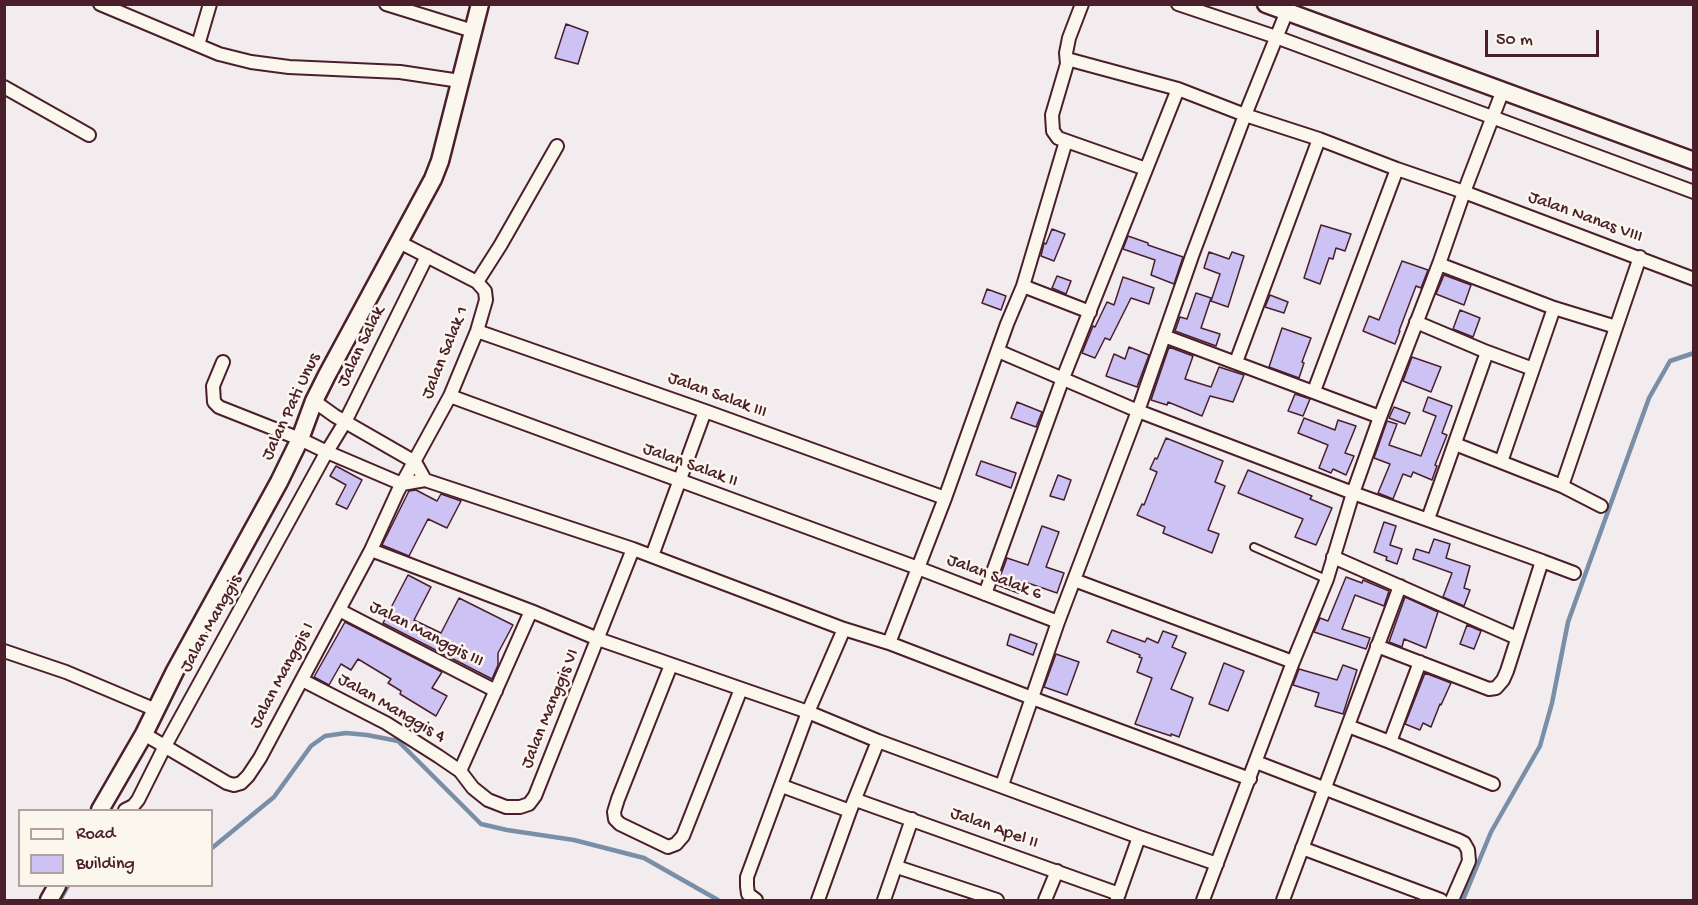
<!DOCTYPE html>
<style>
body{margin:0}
#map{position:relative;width:1698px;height:905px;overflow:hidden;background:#f2ecee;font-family:"Gochi Hand",sans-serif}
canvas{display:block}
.frame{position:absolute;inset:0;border:6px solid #4a1f2b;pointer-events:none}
.legend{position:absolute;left:18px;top:809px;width:195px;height:78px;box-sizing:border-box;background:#fbf7ec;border:2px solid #b4a19f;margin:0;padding:8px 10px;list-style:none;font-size:18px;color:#4a1f2b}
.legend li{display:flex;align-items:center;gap:12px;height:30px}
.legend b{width:30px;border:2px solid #b4a19f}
.scale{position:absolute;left:1485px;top:30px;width:114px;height:27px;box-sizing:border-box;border:3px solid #4a1f2b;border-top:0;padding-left:8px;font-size:18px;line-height:21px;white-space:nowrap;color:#4a1f2b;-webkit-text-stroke:4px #fbf7ec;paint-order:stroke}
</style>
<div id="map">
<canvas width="1698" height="905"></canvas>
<div class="frame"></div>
<ul class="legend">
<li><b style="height:8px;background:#fbf7ec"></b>Road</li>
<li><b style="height:16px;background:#cdc2f4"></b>Building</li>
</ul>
<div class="scale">50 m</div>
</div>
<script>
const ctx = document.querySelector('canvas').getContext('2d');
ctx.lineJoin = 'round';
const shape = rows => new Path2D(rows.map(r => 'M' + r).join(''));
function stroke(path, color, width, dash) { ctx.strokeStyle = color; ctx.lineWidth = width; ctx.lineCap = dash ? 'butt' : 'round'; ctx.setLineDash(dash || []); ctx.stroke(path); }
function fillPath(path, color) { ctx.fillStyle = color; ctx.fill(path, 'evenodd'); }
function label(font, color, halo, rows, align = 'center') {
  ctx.font = font + ' "Gochi Hand",sans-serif'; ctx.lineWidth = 5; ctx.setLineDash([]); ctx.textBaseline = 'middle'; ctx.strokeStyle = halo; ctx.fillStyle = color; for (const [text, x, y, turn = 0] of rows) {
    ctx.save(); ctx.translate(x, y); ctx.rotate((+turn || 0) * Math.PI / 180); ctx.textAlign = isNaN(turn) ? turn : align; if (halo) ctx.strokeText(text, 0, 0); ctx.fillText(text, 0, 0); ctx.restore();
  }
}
const stream = shape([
 [212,848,274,797,311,746,325,736,346,733,367,735,398,741,481,824,507,830,574,840,644,858,718,900],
 [60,900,68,886],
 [1463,900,1491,832,1540,746,1552,703,1568,622,1649,398,1670,361,1694,353]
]);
const building = shape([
 [566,24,588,32,578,64,555,58,566,24],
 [1321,225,1351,234,1345,251,1336,248,1333,259,1329,258,1320,284,1304,278,1321,225],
 [1052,229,1065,234,1054,261,1041,256,1044,243,1046,244,1052,229],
 [1128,236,1148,243,1148,245,1183,257,1174,284,1151,275,1155,260,1123,249,1128,236],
 [1209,252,1229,259,1232,252,1244,256,1228,307,1211,301,1220,274,1204,268,1209,252],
 [1402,261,1428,270,1421,288,1416,286,1399,331,1400,331,1395,344,1363,331,1369,316,1379,320,1402,261],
 [1444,275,1471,285,1464,305,1436,294,1444,275],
 [1057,276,1071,281,1066,294,1052,288,1057,276],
 [1123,277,1154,288,1149,304,1131,298,1110,340,1105,338,1095,358,1082,353,1093,326,1095,327,1107,302,1114,305,1123,277],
 [987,289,1006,296,1001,310,982,303,987,289],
 [1196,293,1211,298,1201,328,1220,334,1216,346,1175,331,1180,317,1187,319,1196,293],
 [1270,295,1288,302,1284,313,1265,307,1270,295],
 [1460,310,1480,318,1473,337,1453,329,1460,310],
 [1282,328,1311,338,1302,362,1304,363,1299,378,1269,367,1282,328],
 [1129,347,1149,355,1137,387,1106,376,1114,354,1125,359,1129,347],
 [1169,347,1193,356,1185,379,1211,387,1219,367,1244,375,1233,402,1210,396,1202,416,1168,402,1167,405,1151,400,1169,347],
 [1412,357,1441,367,1431,392,1403,381,1412,357],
 [1295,394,1310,399,1303,416,1288,411,1295,394],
 [1428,397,1452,406,1442,433,1447,435,1435,465,1437,466,1432,480,1413,472,1411,477,1403,474,1393,499,1378,493,1390,464,1374,458,1387,421,1397,424,1389,445,1421,456,1436,416,1423,411,1428,397],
 [1017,402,1042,412,1036,427,1011,418,1017,402],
 [1394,407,1410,413,1405,424,1389,418,1394,407],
 [1304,418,1335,430,1338,420,1356,426,1345,453,1354,456,1346,475,1333,469,1331,473,1319,468,1328,445,1298,433,1304,418],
 [1166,438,1223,461,1215,482,1225,486,1208,530,1219,534,1212,553,1163,533,1165,527,1137,515,1142,504,1144,505,1157,472,1150,469,1155,458,1157,459,1166,438],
 [981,461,1016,473,1011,488,976,475,981,461],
 [336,466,362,480,347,509,336,504,346,485,330,476,336,466],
 [1248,470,1312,496,1310,499,1332,508,1316,545,1295,537,1303,519,1238,493,1248,470],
 [1058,475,1071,480,1064,500,1050,496,1058,475],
 [416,490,437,501,441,494,461,501,447,528,428,519,409,556,382,545,409,491,416,490],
 [1384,522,1396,526,1390,545,1402,549,1397,564,1386,560,1387,557,1374,552,1384,522],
 [1042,526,1059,532,1046,567,1064,573,1057,593,1022,581,1018,593,997,585,1007,558,1028,565,1042,526],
 [1434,539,1450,544,1446,558,1470,566,1464,588,1470,590,1464,606,1443,597,1452,573,1413,559,1416,549,1429,553,1434,539],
 [408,575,431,587,414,620,441,633,459,598,513,625,498,653,498,665,492,679,383,623,408,575],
 [1346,577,1362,583,1363,580,1389,591,1384,606,1355,595,1342,629,1370,638,1366,649,1314,632,1320,618,1328,621,1346,577],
 [1405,597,1438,612,1426,648,1404,639,1402,647,1389,642,1405,597],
 [345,622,442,672,432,688,447,696,436,716,400,694,401,691,388,683,391,679,358,659,351,670,341,664,329,685,314,677,345,622],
 [1467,625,1481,631,1474,649,1460,644,1467,625],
 [1112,630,1145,642,1147,638,1158,643,1163,631,1177,636,1172,647,1186,653,1171,689,1193,698,1179,737,1171,734,1171,736,1135,724,1152,678,1137,672,1142,658,1139,657,1140,655,1107,642,1112,630],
 [1010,634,1037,644,1033,655,1007,645,1010,634],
 [1056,654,1079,662,1067,695,1044,687,1056,654],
 [1224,663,1244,671,1228,711,1209,704,1224,663],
 [1343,665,1357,670,1343,714,1315,706,1319,693,1293,685,1299,669,1337,680,1343,665],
 [1425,673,1451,683,1441,705,1440,704,1431,727,1423,723,1420,730,1405,724,1425,673]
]);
const service = shape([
 [1254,547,1326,579]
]);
const minor = shape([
 [100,4,219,54,251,62,289,67,400,72,460,81],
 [386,4,473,31],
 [1082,4,1069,38,1066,53,1067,64,1052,115,1053,131,1058,138,1146,169],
 [1178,4,1276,37,1694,192],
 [198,45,210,4],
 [1067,59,1178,89,1245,115,1319,139,1397,169,1464,192,1694,279],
 [4,87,89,135],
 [1439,264,1554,308,1616,327],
 [477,282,500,246,557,146],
 [1023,286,1090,312],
 [1554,308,1501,462,1562,486,1640,257],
 [1416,322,1487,352],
 [477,331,705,411,945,498],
 [1164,336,1380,417],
 [998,351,1138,411,1353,493,1542,561,1507,671,1503,680,1496,688,1489,689,1377,646],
 [223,362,213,386,214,402,219,407,300,439,327,452,402,484,425,480,633,549,844,629,889,643,1032,698,1250,779],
 [1236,362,1319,139],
 [1314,391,1397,169],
 [450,396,918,568,1058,622],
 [314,401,335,416,415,462,425,480],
 [1455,444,1501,462],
 [1562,486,1601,506],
 [1428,519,1487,352,1533,369],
 [371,550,531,611,598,639,808,712,878,741,1139,837,1217,864],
 [652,556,705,411],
 [1333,557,1517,638],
 [1542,561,1574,573],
 [1074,580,1293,662],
 [985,594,1063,378,1178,89],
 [339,610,496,691],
 [889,643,945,498,1007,324,1023,286,1066,141],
 [4,651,66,672,156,710],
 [671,665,618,799,614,812,615,819,620,824,668,847,676,844,683,836,741,689],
 [302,680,386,723,438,756,460,771,473,788,488,800,506,807,520,807,529,804,535,796,633,549],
 [1348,726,1390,742,1493,784],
 [144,734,227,783,234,785,241,783,248,776,260,758,371,550,398,491,450,396,477,331,486,300,485,291,477,282,399,242],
 [1390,742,1420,662],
 [1256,762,1458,840,1464,843,1468,850,1469,861,1452,900],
 [460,771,531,611],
 [1002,785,1058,622,1138,411,1192,256,1245,115,1287,11],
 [782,786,850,811],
 [856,800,1119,894],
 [125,810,133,806,138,800,165,746,325,455,345,422,427,256],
 [1302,848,1441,900],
 [897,867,997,900],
 [1117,899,1139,837],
 [756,900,748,894,747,886,747,877,808,712,844,629],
 [818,900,850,811,878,741],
 [884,900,912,819],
 [1045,900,1057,871],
 [1203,900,1293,662,1327,579,1353,493,1380,417,1439,264,1464,192,1503,90],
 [1283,900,1400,586]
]);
const secondary = shape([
 [1266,4,1694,161],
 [100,810,144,734,175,671,279,482,300,439,314,401,327,375,433,179,440,161,480,4],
 [49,900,57,886]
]);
const streetNames = [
 ["Jalan Nanas VIII",1585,218,20],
 ["Jalan Salak",362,347,-64],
 ["Jalan Salak 1",446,353,-68],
 ["Jalan Salak III",717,396,20],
 ["Jalan Pati Unus",292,407,-65],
 ["Jalan Salak II",690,466,20],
 ["Jalan Salak 6",994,578,21],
 ["Jalan Manggis",212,624,-61],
 ["Jalan Manggis III",426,635,27],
 ["Jalan Manggis I",283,676,-62],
 ["Jalan Manggis 4",391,709,30],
 ["Jalan Manggis VI",551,709,-68],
 ["Jalan Apel II",994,829,20]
];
stroke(stream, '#798ea7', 4.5);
fillPath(building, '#cdc2f4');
stroke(building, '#4a1f2b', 1.5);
stroke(service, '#4a1f2b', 10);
stroke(minor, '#4a1f2b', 16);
stroke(secondary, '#4a1f2b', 21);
stroke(service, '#fbf7ec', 6);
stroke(minor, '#fbf7ec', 12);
stroke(secondary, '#fbf7ec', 16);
label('18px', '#4a1f2b', '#fbf7ec', streetNames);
</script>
